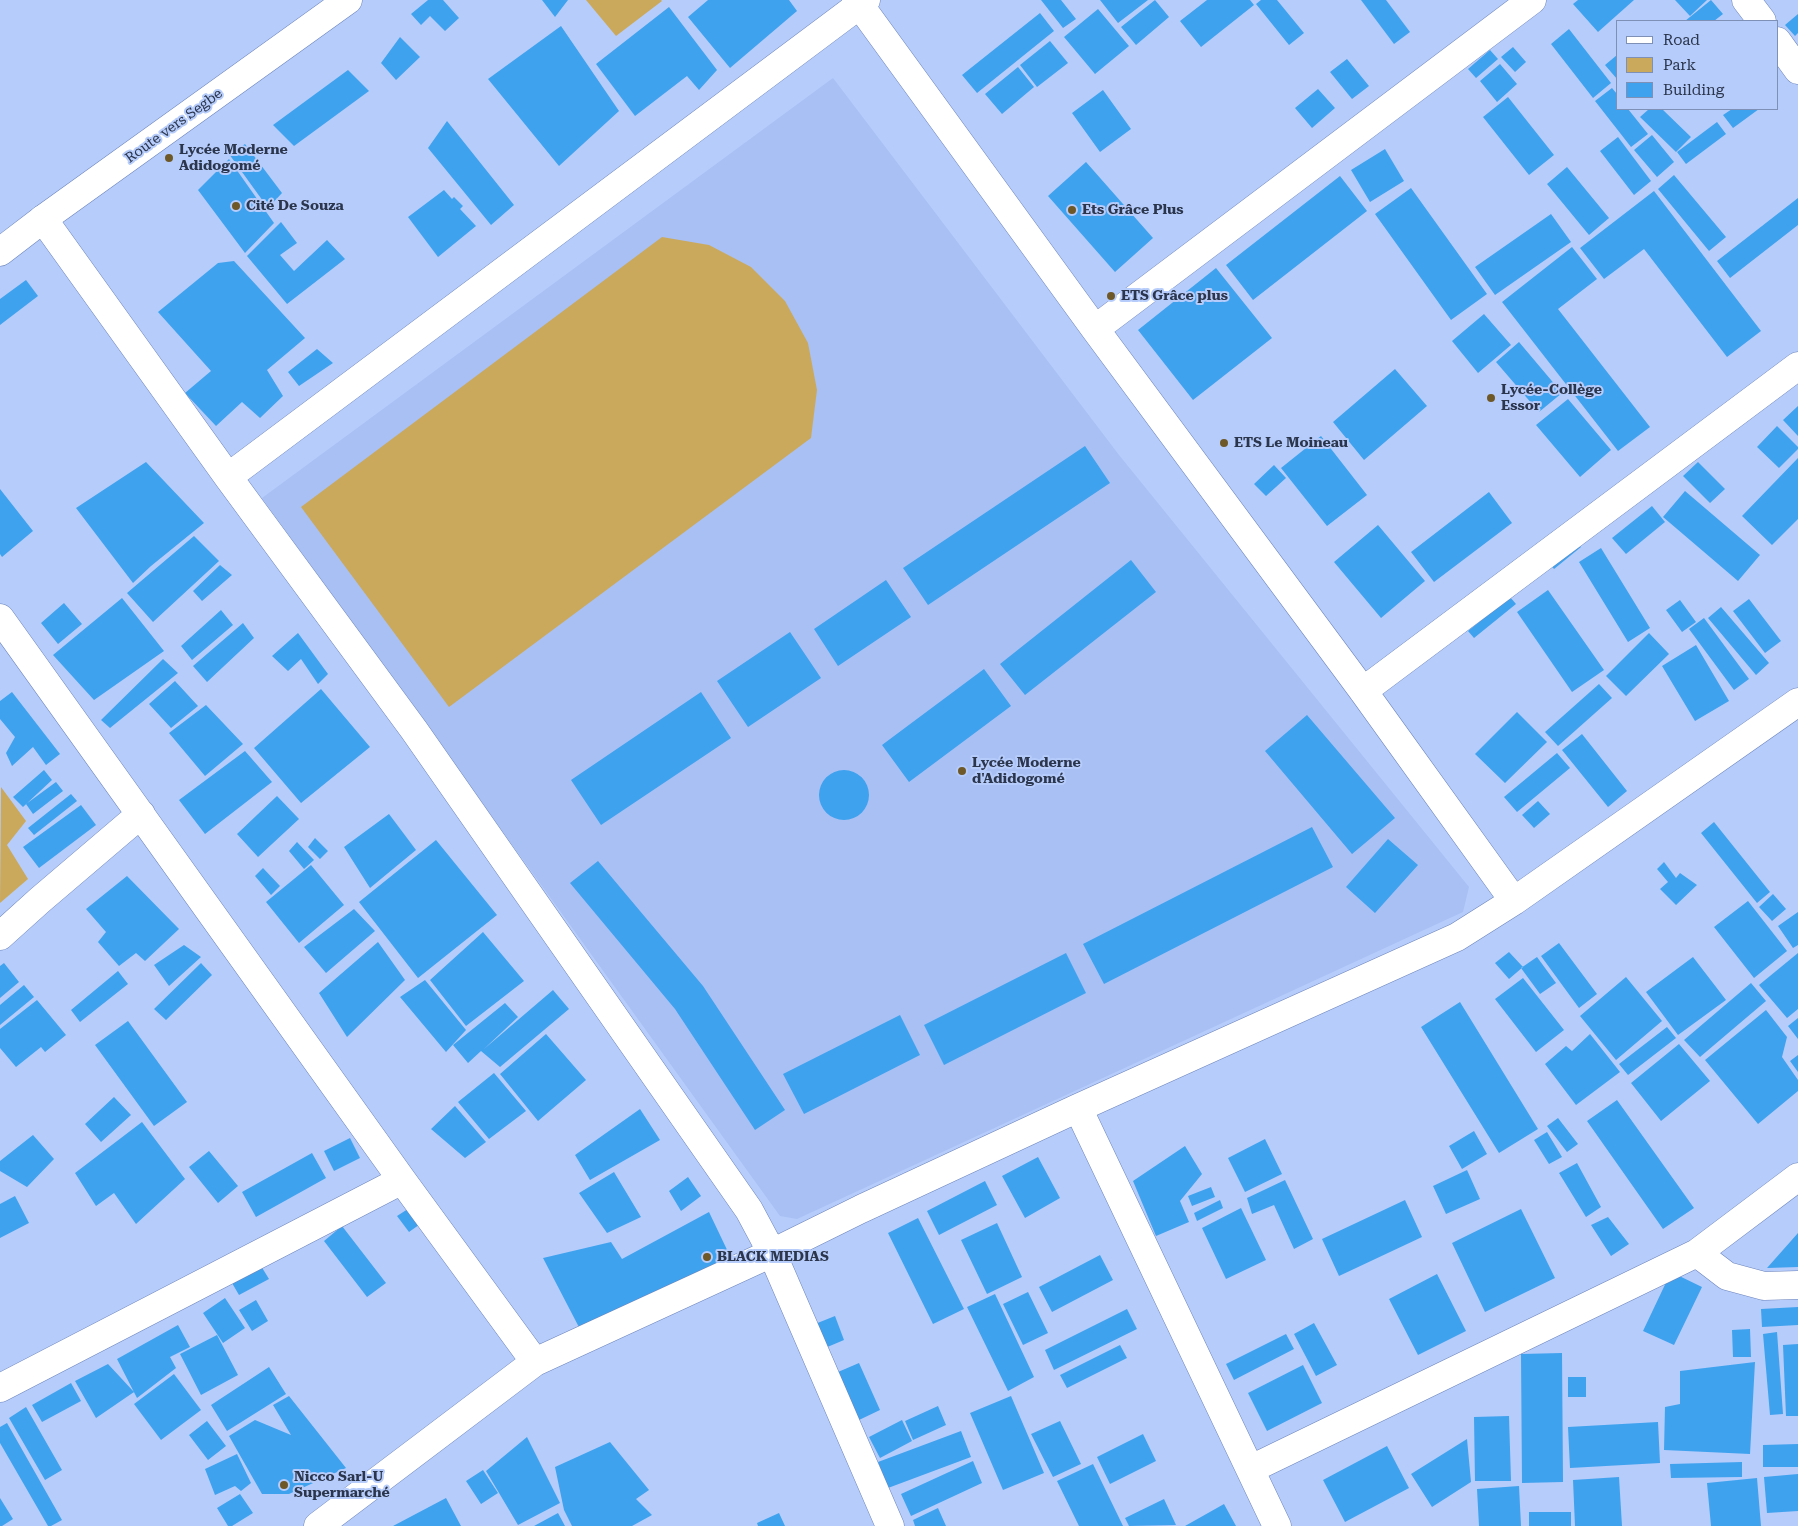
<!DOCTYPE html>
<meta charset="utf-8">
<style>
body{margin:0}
#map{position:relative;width:1798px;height:1526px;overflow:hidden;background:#b6ccfb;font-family:"Roboto Serif",serif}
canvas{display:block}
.legend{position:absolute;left:1616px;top:20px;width:162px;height:90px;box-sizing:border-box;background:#b6ccfb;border:1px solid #7e90b5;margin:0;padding:6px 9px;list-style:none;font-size:15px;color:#2b354c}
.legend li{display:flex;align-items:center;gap:10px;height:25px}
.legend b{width:25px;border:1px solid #7e90b5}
</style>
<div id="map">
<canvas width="1798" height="1526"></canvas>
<ul class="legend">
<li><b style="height:6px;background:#fff"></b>Road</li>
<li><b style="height:14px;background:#cba95c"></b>Park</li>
<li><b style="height:14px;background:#3fa2ee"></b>Building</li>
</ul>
</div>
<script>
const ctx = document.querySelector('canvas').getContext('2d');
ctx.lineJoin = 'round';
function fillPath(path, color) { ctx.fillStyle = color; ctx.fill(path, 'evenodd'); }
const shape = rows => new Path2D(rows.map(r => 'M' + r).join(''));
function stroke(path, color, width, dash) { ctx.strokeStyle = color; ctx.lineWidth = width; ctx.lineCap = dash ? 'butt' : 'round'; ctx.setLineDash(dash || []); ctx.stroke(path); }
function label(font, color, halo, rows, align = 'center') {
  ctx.font = font + ' "Roboto Serif",serif'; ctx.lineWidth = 4; ctx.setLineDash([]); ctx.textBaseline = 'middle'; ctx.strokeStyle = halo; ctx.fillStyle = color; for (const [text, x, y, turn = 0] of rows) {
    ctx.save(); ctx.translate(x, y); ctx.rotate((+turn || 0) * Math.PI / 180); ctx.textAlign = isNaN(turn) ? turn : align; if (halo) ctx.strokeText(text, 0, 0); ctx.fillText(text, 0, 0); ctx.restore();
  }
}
const built = shape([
 [833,78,1119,455,1469,887,1463,912,797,1219,780,1216,262,498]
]);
const green = shape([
 [586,0,661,0,662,1,616,36],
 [662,237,709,245,751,267,785,301,808,343,817,390,811,438,449,707,301,507],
 [1,787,26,821,7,845,28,879,0,903]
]);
const building = shape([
 [428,0,443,0,459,18,445,31,430,16,421,25,411,14],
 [542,0,568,0,555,17],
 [708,0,789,0,797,11,730,68,688,17],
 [1041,0,1061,0,1076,19,1063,28],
 [1100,0,1148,0,1118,23],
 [1155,0,1169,17,1136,45,1121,27],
 [1207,0,1250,0,1254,5,1201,47,1180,21],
 [1261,0,1277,0,1304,33,1289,45,1256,4],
 [1361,0,1386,0,1410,32,1394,44],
 [1578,0,1634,0,1598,32,1573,4],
 [1675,0,1707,0,1690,16],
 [1711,0,1723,14,1714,21,1685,21],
 [669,7,717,70,699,90,687,76,635,116,596,64],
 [1098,9,1129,46,1095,74,1064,37],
 [1040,13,1054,31,977,93,962,75],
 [1798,14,1798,33,1795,36,1785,25],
 [561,26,619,111,559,166,488,79],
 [1569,29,1611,83,1593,98,1551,44],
 [400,37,420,57,396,80,381,63],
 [1050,41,1068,63,1037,87,1020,65],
 [1513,47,1526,62,1515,72,1501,57],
 [1490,50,1498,59,1476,78,1468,69],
 [1617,55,1617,79,1605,65],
 [1347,59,1369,86,1352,99,1330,72],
 [1500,64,1517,84,1497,102,1480,81],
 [1018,67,1034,87,1002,114,985,94],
 [348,70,369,91,294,146,273,125],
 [1612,88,1617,94,1617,109,1628,109,1648,134,1631,147,1595,101],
 [1318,89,1335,108,1312,128,1295,108],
 [1103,90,1131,129,1100,152,1072,113],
 [1508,97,1554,155,1529,175,1483,117],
 [1649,109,1662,109,1691,137,1676,152,1640,117],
 [1732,109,1759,109,1733,128,1723,115],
 [447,121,514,205,491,225,428,148],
 [1717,122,1726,134,1686,164,1677,152],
 [1652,135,1674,162,1657,177,1634,150],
 [1618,137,1651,181,1634,195,1600,151],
 [245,144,282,193,268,208,229,154],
 [1385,149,1404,181,1370,202,1351,170],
 [229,159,274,223,245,253,198,190],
 [1086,162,1153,238,1115,272,1048,196],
 [1567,167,1609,218,1589,235,1547,184],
 [1674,175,1726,237,1709,251,1658,189],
 [1340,176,1367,211,1253,300,1226,265],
 [1411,188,1487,294,1451,320,1375,214],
 [444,190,452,199,454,197,463,206,460,209,476,226,438,257,408,217],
 [1654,191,1761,331,1727,357,1644,249,1604,279,1580,248],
 [1798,198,1798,225,1730,278,1717,261],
 [1551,214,1571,242,1495,295,1475,267],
 [281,222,297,243,280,255,294,271,327,240,345,259,287,304,247,256],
 [1572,247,1597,279,1558,309,1650,427,1618,451,1502,302],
 [234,261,305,338,267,370,283,396,260,418,242,402,216,426,185,393,211,371,158,312,218,263],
 [1216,268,1272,338,1193,400,1138,330],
 [26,280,38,296,0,325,0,299],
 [1484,314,1511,345,1478,373,1452,341],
 [1519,342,1562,393,1539,412,1496,362],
 [317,349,333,363,299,386,288,372],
 [1395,369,1427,406,1364,460,1333,422],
 [1568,399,1611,450,1580,477,1536,425],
 [1798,406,1798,436,1783,420],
 [1777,426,1798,447,1798,449,1779,468,1757,447],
 [1321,436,1367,495,1327,526,1281,468],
 [1085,446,1110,483,928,605,903,568],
 [1798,458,1798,519,1772,545,1742,516],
 [146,462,204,523,151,566,133,583,76,508],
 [1698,462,1725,489,1710,503,1683,476],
 [1274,465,1286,478,1266,496,1254,484],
 [0,489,33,531,2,557,0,554],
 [1685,491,1760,555,1738,581,1663,517],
 [1489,492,1512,523,1434,582,1411,552],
 [1652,506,1665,522,1626,554,1612,538],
 [1378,525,1425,581,1381,618,1334,562],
 [194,536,219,561,153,622,127,593],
 [1573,537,1581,547,1554,569,1546,559],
 [1601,548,1650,628,1628,642,1579,562],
 [1131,560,1156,592,1025,695,1000,664],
 [220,565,232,575,202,601,193,591],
 [886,580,911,617,838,666,814,629],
 [1548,590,1604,670,1572,692,1517,612],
 [1510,597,1516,604,1474,638,1468,631],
 [122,598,164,651,94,700,53,655],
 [1749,599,1781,641,1765,653,1733,611],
 [1680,600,1696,622,1682,632,1666,610],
 [64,603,82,624,58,644,41,623],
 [1721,607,1769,663,1756,675,1708,618],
 [221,610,233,625,192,660,181,646],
 [1704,618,1749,679,1734,690,1689,629],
 [243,623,254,638,207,682,193,666],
 [790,632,821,678,748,727,717,681],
 [298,633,328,674,318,684,301,659,288,671,272,656],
 [1649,633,1669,654,1626,696,1606,676],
 [1696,645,1729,701,1695,721,1662,666],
 [163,659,178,673,110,728,101,720],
 [984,669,1011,706,909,782,882,745],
 [175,681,198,706,171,728,149,704],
 [1599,684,1612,698,1558,746,1545,732],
 [321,689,370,747,301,803,254,748],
 [12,692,60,754,46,765,33,747,12,766,6,753,15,737,0,719,0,701],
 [701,692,731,738,601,825,571,780],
 [206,705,243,744,205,776,169,733],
 [1517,712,1547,742,1505,783,1475,754],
 [1307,715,1395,818,1352,854,1265,751],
 [1582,734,1627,791,1608,807,1562,750],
 [245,751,272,782,205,834,179,800],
 [1557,753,1570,768,1517,812,1504,797],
 [44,770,52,780,23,807,13,797],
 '819 795a25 25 0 1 1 50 0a25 25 0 1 1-50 0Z',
 [56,782,63,791,33,814,26,804],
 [71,794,77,801,34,835,28,828],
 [277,796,299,819,258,857,237,834],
 [1538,801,1550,814,1534,828,1522,815],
 [81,805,96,825,39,868,23,847],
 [389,814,416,850,370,888,344,847],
 [1714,822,1770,892,1757,903,1701,833],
 [1312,827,1333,867,1104,984,1083,944],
 [315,838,328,851,320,859,308,847],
 [1388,839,1418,865,1375,913,1346,887],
 [436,840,497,915,418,978,359,902],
 [297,842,314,860,304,869,289,851],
 [598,861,703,986,785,1110,755,1130,675,1009,570,883],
 [1664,862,1676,878,1680,873,1697,885,1676,905,1660,889,1668,882,1657,869],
 [311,865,344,905,299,943,266,902],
 [263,868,280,886,271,895,255,876],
 [127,876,179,929,145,961,136,953,119,966,98,942,106,932,86,909],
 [1773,894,1786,909,1772,921,1759,907],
 [1748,901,1787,951,1754,978,1714,927],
 [354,909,375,931,326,973,304,947],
 [1798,912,1798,945,1793,948,1778,926],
 [483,932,524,981,466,1026,430,980],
 [378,942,405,980,347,1037,319,993],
 [1559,943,1597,994,1579,1008,1541,956],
 [184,945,201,957,169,986,154,965],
 [1509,952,1523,967,1509,979,1495,963],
 [1066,953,1086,993,944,1065,924,1025],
 [1798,953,1798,1009,1787,1018,1759,985],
 [1537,957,1556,983,1540,994,1521,968],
 [1693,957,1726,1000,1678,1035,1646,992],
 [4,963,19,982,0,998,0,966],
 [201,963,212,975,166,1020,154,1009],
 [118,971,128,984,80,1022,71,1010],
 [1626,977,1662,1021,1616,1060,1580,1016],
 [1523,978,1564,1030,1536,1052,1495,999],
 [425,980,466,1030,446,1052,400,997],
 [1751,983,1766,1001,1700,1057,1684,1040],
 [24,985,34,997,0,1025,0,1005],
 [553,990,569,1009,500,1067,481,1051,468,1063,453,1045,505,1003,518,1017,484,1049],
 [37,1000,66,1035,45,1052,41,1047,16,1067,0,1048,0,1029],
 [1460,1002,1538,1129,1499,1153,1421,1027],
 [1766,1010,1787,1037,1782,1057,1798,1080,1798,1091,1758,1124,1705,1060],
 [900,1015,920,1055,804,1114,783,1074],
 [1798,1018,1798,1039,1788,1026],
 [128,1021,187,1102,154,1126,95,1045],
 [1667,1027,1676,1038,1628,1075,1619,1064],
 [546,1034,586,1080,538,1121,500,1074],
 [1590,1034,1620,1072,1576,1105,1545,1064,1566,1046,1572,1051],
 [1679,1044,1710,1081,1661,1121,1631,1083],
 [1798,1055,1798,1072,1790,1061],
 [494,1073,526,1111,489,1139,458,1102],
 [114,1097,131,1115,101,1142,85,1124],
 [1617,1100,1694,1208,1663,1229,1587,1121],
 [455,1106,486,1142,465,1158,431,1129],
 [640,1109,660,1140,590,1180,575,1155],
 [1558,1118,1578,1144,1567,1152,1547,1126],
 [142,1122,185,1179,136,1224,114,1193,96,1206,75,1173],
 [1474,1131,1487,1154,1462,1169,1449,1146],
 [1547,1132,1562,1157,1549,1164,1534,1140],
 [33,1135,54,1159,27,1187,0,1171,0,1161],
 [350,1138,360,1158,334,1171,324,1151],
 [1265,1139,1282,1174,1245,1192,1228,1158],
 [1185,1146,1202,1174,1180,1201,1189,1222,1156,1236,1133,1181],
 [209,1151,238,1186,218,1203,189,1167],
 [312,1153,326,1178,256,1217,242,1192],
 [1038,1157,1060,1198,1025,1218,1002,1176],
 [1577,1163,1601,1207,1586,1217,1559,1173],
 [1467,1170,1480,1199,1446,1214,1433,1186],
 [614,1172,641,1217,607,1233,579,1193],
 [688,1177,701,1196,681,1211,669,1191],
 [1285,1180,1313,1239,1294,1249,1274,1205,1252,1214,1247,1198],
 [985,1181,997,1205,939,1235,927,1211],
 [1211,1187,1215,1197,1192,1206,1188,1196],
 [15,1196,29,1223,0,1238,0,1204],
 [1220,1200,1223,1208,1197,1221,1194,1213],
 [1405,1200,1422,1237,1339,1276,1322,1239],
 [411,1207,423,1222,409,1232,397,1216],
 [1241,1208,1266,1260,1226,1279,1202,1228],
 [1521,1209,1555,1278,1485,1312,1452,1243],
 [709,1212,730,1256,582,1333,543,1258,611,1242,622,1259],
 [1608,1217,1629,1244,1611,1256,1591,1225],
 [918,1218,964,1309,933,1324,888,1233],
 [997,1223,1022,1277,987,1294,961,1240],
 [342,1226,386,1283,367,1297,324,1241],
 [1798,1233,1798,1267,1767,1268],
 [1100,1255,1113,1280,1052,1312,1039,1287],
 [261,1266,269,1279,239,1295,232,1283],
 [1671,1272,1702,1287,1674,1345,1643,1331],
 [1437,1274,1466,1331,1418,1355,1389,1299],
 [1028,1292,1048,1333,1023,1345,1003,1304],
 [995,1294,1034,1377,1008,1391,967,1307],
 [225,1298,245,1328,223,1343,203,1313],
 [256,1300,268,1321,252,1331,239,1310],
 [1798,1307,1798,1325,1762,1327,1761,1309],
 [1127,1309,1137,1329,1054,1370,1045,1350],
 [835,1316,844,1340,825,1348,815,1324],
 [1314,1323,1337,1365,1316,1376,1294,1334],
 [178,1325,190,1347,170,1357,176,1368,137,1398,117,1359],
 [1750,1329,1751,1357,1733,1357,1732,1330],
 [1777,1332,1783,1414,1770,1415,1763,1334],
 [1286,1334,1294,1349,1234,1380,1226,1364],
 [217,1335,238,1375,201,1395,180,1354],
 [1798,1344,1798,1416,1786,1416,1783,1345],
 [1120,1345,1127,1358,1067,1388,1060,1375],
 [1562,1353,1563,1482,1522,1483,1521,1354],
 [1755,1362,1750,1454,1664,1450,1665,1407,1680,1404,1680,1371],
 [859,1363,880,1410,859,1420,838,1372],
 [108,1364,134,1392,96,1418,75,1381],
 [1303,1365,1322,1403,1267,1431,1248,1393],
 [269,1367,286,1394,227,1431,211,1405],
 [174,1374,201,1410,161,1440,134,1404],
 [1568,1377,1586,1377,1586,1397,1568,1397],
 [71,1383,81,1401,42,1422,32,1405],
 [289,1396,346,1468,289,1494,262,1494,229,1436,255,1420,291,1435,273,1405],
 [1011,1396,1044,1473,1003,1490,970,1413],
 [938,1406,946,1425,913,1440,905,1421],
 [26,1407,62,1470,45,1480,9,1418],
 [1509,1416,1511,1481,1475,1481,1474,1417],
 [902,1420,912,1441,880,1458,869,1437],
 [207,1421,226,1446,208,1460,189,1435],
 [1060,1421,1081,1464,1053,1477,1031,1434],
 [1658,1422,1660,1463,1570,1468,1568,1427],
 [7,1423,62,1520,51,1526,48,1526,0,1443,0,1427],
 [961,1431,971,1457,888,1488,878,1462],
 [1143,1434,1156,1461,1110,1484,1097,1457],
 [527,1437,560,1503,518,1525,486,1471],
 [1467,1439,1471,1482,1432,1507,1411,1474],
 [610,1442,649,1490,636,1499,652,1515,632,1526,572,1526,564,1510,555,1467],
 [1798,1444,1798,1467,1763,1467,1763,1445],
 [1387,1446,1409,1488,1345,1522,1323,1480],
 [237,1454,251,1483,241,1491,235,1486,215,1495,205,1469],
 [973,1461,982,1483,911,1516,901,1494],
 [1742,1462,1742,1477,1671,1478,1670,1464],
 [1093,1464,1123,1526,1079,1526,1057,1481],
 [483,1470,498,1493,481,1504,466,1481],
 [1798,1474,1798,1511,1767,1513,1764,1477],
 [1619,1477,1622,1526,1575,1526,1573,1480],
 [1757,1478,1761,1526,1711,1526,1707,1483],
 [1519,1486,1521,1526,1479,1526,1477,1489],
 [240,1494,253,1513,232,1526,228,1526,217,1508],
 [0,1498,13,1519,2,1526,0,1526],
 [446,1498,461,1526,393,1526],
 [1164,1499,1176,1525,1129,1526,1125,1518],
 [1224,1504,1236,1526,1185,1526],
 [938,1508,946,1526,915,1526,913,1520],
 [1529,1512,1571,1512,1571,1526,1529,1526],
 [558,1513,565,1526,534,1526],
 [779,1513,785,1526,758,1526,757,1523]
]);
const street = shape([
 [856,0,1095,329,1363,691,1514,901],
 [1746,0,1762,21],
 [1777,41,1798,70],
 [43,219,228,477,414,730,749,1210,772,1253,890,1526],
 [1095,329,1532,0],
 [228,477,866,0],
 [0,618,402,1180,535,1362],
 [1363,691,1798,366],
 [0,936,40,900,141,814],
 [1078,1108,1277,1526],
 [1697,1253,1727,1276,1764,1286,1798,1285],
 [0,1388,402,1180],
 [1251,1469,1697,1253,1798,1177],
 [318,1526,535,1362,772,1253,861,1209,1078,1108,1457,937,1514,901,1798,702]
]);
const secondary = shape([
 [0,252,43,219,348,0]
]);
const markers = [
 [169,158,5,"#6e5828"],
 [236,206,5,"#6e5828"],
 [1072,210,5,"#6e5828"],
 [1111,296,5,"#6e5828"],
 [1491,398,5,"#6e5828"],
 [1224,443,5,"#6e5828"],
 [962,771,5,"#6e5828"],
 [707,1257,5,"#6e5828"],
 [284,1485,5,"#6e5828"]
];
const streetNames = [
 ["Route vers Segbe",174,126,-36]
];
const poiNames = [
 ["Lycée Moderne",179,150],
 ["Adidogomé",179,166],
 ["Cité De Souza",246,206],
 ["Ets Grâce Plus",1082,210],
 ["ETS Grâce plus",1121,296],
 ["Lycée-Collège",1501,390],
 ["Essor",1501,406],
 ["ETS Le Moineau",1234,443],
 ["Lycée Moderne",972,763],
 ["d'Adidogomé",972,779],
 ["BLACK MEDIAS",717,1257],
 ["Nicco Sarl-U",294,1477],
 ["Supermarché",294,1493]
];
fillPath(built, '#a8c0f4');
fillPath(green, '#cba95c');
fillPath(building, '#3fa2ee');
stroke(street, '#6c84bb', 29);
stroke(secondary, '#6c84bb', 29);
stroke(street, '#fff', 28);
stroke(secondary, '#fff', 28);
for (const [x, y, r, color] of markers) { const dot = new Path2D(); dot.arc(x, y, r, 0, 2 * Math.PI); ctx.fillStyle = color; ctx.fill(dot); stroke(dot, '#b6ccfb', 2); }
label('14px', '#2b354c', '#b6ccfb', streetNames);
label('bold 14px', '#2b354c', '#b6ccfb', poiNames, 'left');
</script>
